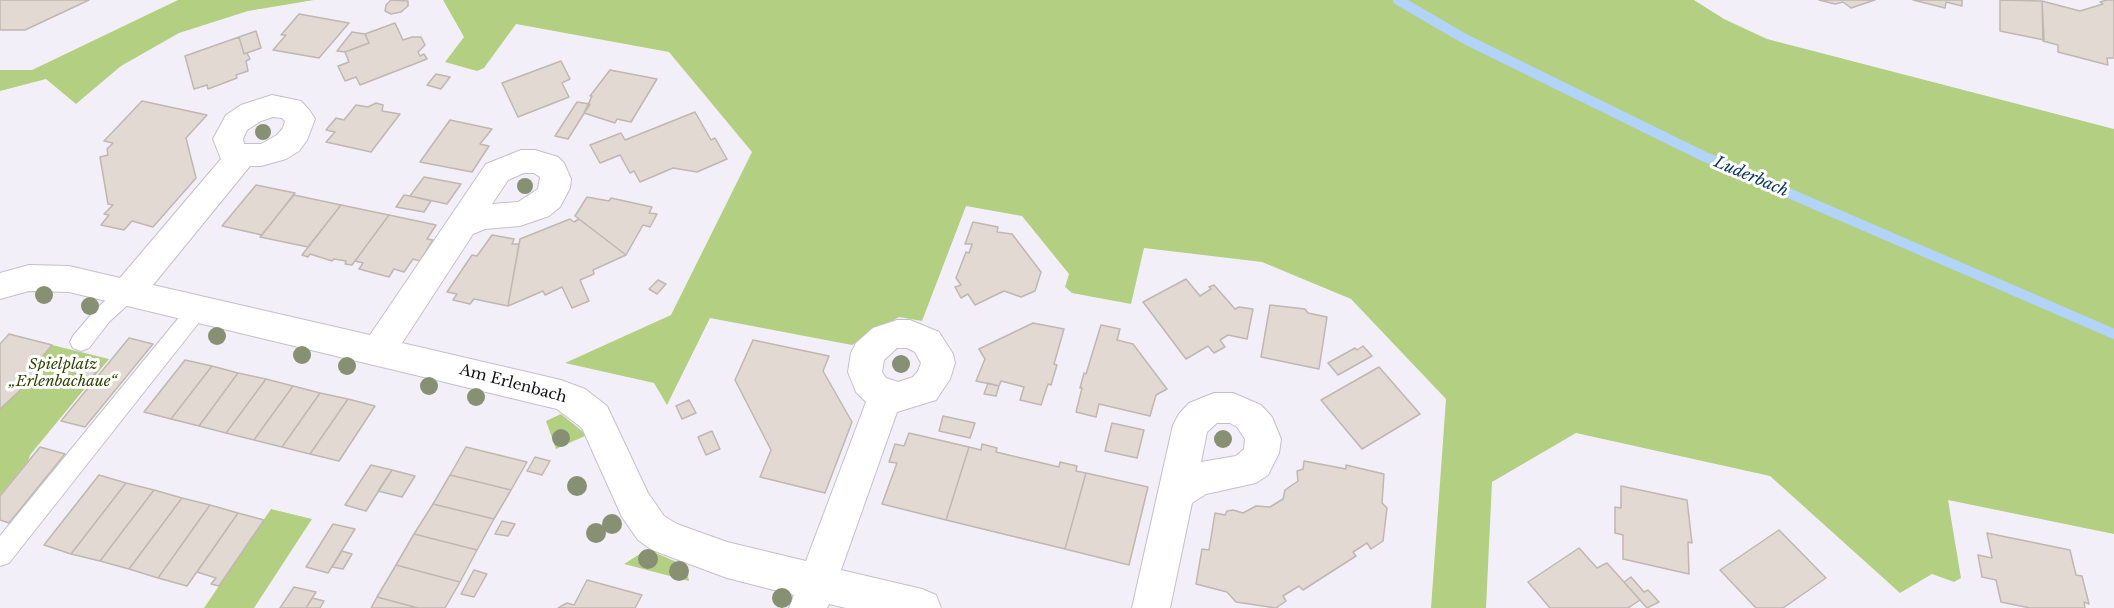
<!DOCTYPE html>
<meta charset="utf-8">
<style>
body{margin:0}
canvas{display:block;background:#f3eff9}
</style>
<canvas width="2114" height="608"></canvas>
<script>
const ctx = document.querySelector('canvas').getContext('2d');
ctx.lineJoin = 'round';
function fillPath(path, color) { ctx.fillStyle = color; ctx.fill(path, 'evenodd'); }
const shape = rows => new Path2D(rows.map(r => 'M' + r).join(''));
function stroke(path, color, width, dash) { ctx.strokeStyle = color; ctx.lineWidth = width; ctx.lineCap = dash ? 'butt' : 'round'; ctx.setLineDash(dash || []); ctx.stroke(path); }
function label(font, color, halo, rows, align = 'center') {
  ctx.font = font + ' "Libre Baskerville",serif'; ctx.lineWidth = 6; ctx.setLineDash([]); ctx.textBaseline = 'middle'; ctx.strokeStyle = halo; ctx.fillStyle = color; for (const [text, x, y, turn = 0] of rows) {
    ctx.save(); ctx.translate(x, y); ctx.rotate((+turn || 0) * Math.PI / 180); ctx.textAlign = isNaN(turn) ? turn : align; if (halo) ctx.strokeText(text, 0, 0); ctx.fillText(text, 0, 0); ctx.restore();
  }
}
const green = shape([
 [178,0,314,0,248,11,179,33,121,66,76,104,46,79,0,91,0,70,32,70],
 [443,0,1694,0,1724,19,1767,39,2114,129,2114,534,1948,500,1961,578,1954,582,1932,574,1900,593,1770,476,1576,433,1492,482,1486,608,1431,608,1446,399,1351,299,1262,262,1144,248,1131,304,1072,293,1065,287,1069,274,1022,216,966,206,922,321,899,317,852,345,710,318,667,405,654,383,565,363,671,315,752,152,669,52,516,24,484,68,477,71,445,62,464,37],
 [52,345,109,359,30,455,28,461,0,495,0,409,29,382,37,372,31,370],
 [561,414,587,435,556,449,546,421],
 [271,509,312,519,254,608,204,608],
 [651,551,686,566,689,581,624,564,643,552]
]);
const stream = shape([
 [1398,0,1465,39,1703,156,2114,334]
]);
const building = shape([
 [0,0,89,0,25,30,0,30,0,0],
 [391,0,408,1,408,6,401,12,391,14,385,11,386,5,391,0],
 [1819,0,1875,0,1851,8,1843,2,1835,4,1819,0],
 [1913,0,1962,0,1962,6,1946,2,1945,8,1913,0],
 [2000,0,2042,1,2044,40,2000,31,2000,0],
 [2107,0,2114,0,2114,58,2107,58,2108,65,2058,52,2058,45,2043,41,2042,1,2080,11,2103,4,2100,2,2107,0],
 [299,14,349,23,319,58,273,50,286,35,281,35,299,14],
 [395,23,403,40,412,37,421,37,425,45,418,52,420,56,424,54,427,59,360,85,356,77,345,81,338,66,349,62,345,52,369,43,365,34,395,23],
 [256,31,261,48,244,54,239,37,256,31],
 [352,32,365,34,369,43,345,52,337,51,352,32],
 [239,37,244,54,247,53,250,59,246,61,248,71,236,75,237,78,208,89,207,85,194,89,185,56,239,37],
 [561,61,570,79,562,83,569,97,518,117,502,83,561,61],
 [610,70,657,79,631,122,617,119,615,123,584,113,592,96,590,96,610,70],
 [436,74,450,77,441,89,427,85,436,74],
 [142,101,207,115,186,138,196,178,153,227,132,221,124,230,101,225,109,215,104,214,113,205,108,204,100,157,108,155,107,149,113,143,104,141,142,101],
 [577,102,590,104,568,139,555,136,577,102],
 [376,103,383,105,382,111,400,114,371,152,326,142,335,132,326,130,336,118,344,120,356,105,368,107,376,103],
 [695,112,711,140,715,138,727,159,697,172,673,168,640,182,634,171,630,173,620,155,600,163,590,145,621,133,625,140,695,112],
 [450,120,492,129,480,144,489,146,472,172,420,162,450,120],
 [424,177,461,184,447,204,410,196,424,177],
 [256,185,295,193,262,235,222,226,256,185],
 [294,195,341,205,308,247,260,237,294,195],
 [404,195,410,196,431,201,424,212,396,207,404,195],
 [587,197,609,201,611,198,652,207,649,213,657,214,650,227,643,225,626,255,575,216,587,197],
 [341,205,389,215,352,265,345,264,346,261,334,259,332,261,310,254,308,257,302,255,341,205],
 [389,215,436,225,427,239,433,240,420,261,413,259,404,272,394,269,389,277,359,269,363,263,355,261,389,215],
 [570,219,574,222,579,219,626,255,593,270,594,274,580,280,589,301,572,308,562,287,545,295,543,291,508,306,520,239,570,219],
 [973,222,998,227,997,232,1012,234,1041,272,1035,291,1021,297,1004,291,975,305,968,294,961,298,955,287,961,285,956,278,966,252,969,253,972,244,965,244,973,222],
 [492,235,514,239,512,244,519,244,508,306,474,299,470,304,453,300,457,294,447,292,472,255,477,256,492,235],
 [1186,279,1200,296,1211,289,1209,287,1214,285,1235,309,1239,307,1253,309,1247,339,1228,335,1220,340,1225,347,1214,353,1208,346,1186,359,1143,302,1186,279],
 [658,280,666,284,657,294,649,289,658,280],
 [1270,305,1305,309,1308,313,1327,317,1319,369,1261,357,1270,305],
 [1033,323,1064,329,1054,364,1057,365,1051,385,1048,384,1041,405,1020,400,1024,387,1001,381,999,386,976,381,985,359,979,349,1033,323],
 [1101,325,1120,329,1117,340,1133,344,1167,389,1156,395,1150,416,1099,404,1096,417,1076,412,1082,388,1080,388,1084,373,1086,374,1101,325],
 [9,334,52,345,31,370,37,372,29,382,0,409,0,344,9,334],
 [129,338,153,344,85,427,61,421,129,338],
 [753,340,829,356,823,371,852,422,825,493,760,477,771,450,735,380,753,340],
 [1363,346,1372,356,1338,375,1328,363,1355,348,1357,350,1363,346],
 [185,360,212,366,171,419,144,412,185,360],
 [83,361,101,366,91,378,73,373,83,361],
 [212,366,238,373,199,426,171,419,212,366],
 [1379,367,1420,414,1362,449,1321,400,1379,367],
 [238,373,266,379,226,433,199,426,238,373],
 [266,379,293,386,254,440,226,433,266,379],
 [988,383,999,386,996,396,984,394,988,383],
 [293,386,320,393,282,447,254,440,293,386],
 [320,393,348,399,310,454,282,447,320,393],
 [348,399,375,406,339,461,310,454,348,399],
 [689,400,696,413,682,419,676,406,689,400],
 [943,416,975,423,970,438,939,431,943,416],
 [1112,423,1144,430,1137,458,1105,451,1112,423],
 [712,431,720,449,706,455,698,437,712,431],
 [909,433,969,447,946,520,882,504,897,463,889,462,895,444,904,446,909,433],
 [982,444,997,448,996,452,1059,467,1060,462,1077,466,1076,471,1086,473,1065,549,946,520,969,447,981,450,982,444],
 [40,447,65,454,9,523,0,520,0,496,40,447],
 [466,447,527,462,511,490,450,475,466,447],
 [535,457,550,461,542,475,527,471,535,457],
 [1304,461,1346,469,1346,465,1384,474,1382,503,1387,508,1383,541,1371,549,1367,543,1353,552,1356,556,1303,590,1299,586,1283,596,1286,601,1276,608,1236,602,1227,592,1196,584,1202,549,1209,550,1215,513,1225,515,1227,511,1233,510,1243,513,1256,506,1270,507,1283,499,1285,490,1298,481,1297,471,1303,469,1304,461],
 [371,465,392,470,366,511,345,505,371,465],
 [392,470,415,476,402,497,378,491,392,470],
 [1086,473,1148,487,1129,565,1065,549,1086,473],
 [99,475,126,483,71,554,44,545,99,475],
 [450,475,511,490,494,519,433,504,450,475],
 [126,483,154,490,100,561,71,554,126,483],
 [1621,486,1687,500,1692,543,1688,542,1689,574,1623,559,1623,535,1615,533,1615,507,1621,508,1621,486],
 [154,490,182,498,129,569,100,561,154,490],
 [182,498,210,505,158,578,129,569,182,498],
 [433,504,494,519,477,550,414,534,433,504],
 [210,505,238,513,187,586,158,578,210,505],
 [238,513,264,520,219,586,211,584,216,578,197,572,238,513],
 [502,521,515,524,508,536,495,534,502,521],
 [333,524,355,529,328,573,306,567,333,524],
 [1779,530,1826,578,1783,608,1756,608,1720,570,1779,530],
 [1987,533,2070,550,2076,575,2082,576,2089,604,2084,602,2085,608,2030,608,2001,602,1996,580,1982,577,1978,555,1992,558,1987,533],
 [414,534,477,550,460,582,396,565,414,534],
 [1579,548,1597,568,1607,563,1640,600,1628,608,1550,608,1528,582,1579,548],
 [342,551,352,554,343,569,332,567,342,551],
 [396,565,460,582,445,608,418,608,377,597,396,565],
 [474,570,487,574,474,597,461,594,474,570],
 [1631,577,1644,592,1648,590,1659,602,1647,608,1624,582,1631,577],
 [587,580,642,595,635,608,558,608,567,603,574,605,587,580],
 [294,587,316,592,306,608,280,608,294,587],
 [377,597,418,608,371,608,377,597],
 [312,598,324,601,320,608,306,608,312,598]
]);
const lane = shape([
 [126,285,133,288,136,294,133,300,109,322,89,348,81,351,73,348,70,342,73,336,95,310,119,288,126,285],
 [197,301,204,304,208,310,204,316,9,563,0,566,0,536,190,304,197,301]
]);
const street = shape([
 [272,95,301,101,310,111,315,119,307,140,299,151,286,159,261,166,250,166,153,285,370,335,486,164,521,150,535,150,558,157,564,163,571,179,570,188,560,207,549,216,520,226,485,229,473,234,402,343,561,380,585,389,607,406,648,493,664,516,677,524,727,542,806,561,866,402,856,392,848,372,851,353,856,343,873,328,897,320,910,320,939,332,953,354,955,363,950,379,936,400,897,412,841,570,922,589,936,595,941,608,846,608,829,604,827,608,789,608,794,595,727,578,652,550,638,540,622,517,582,428,557,409,69,292,29,291,0,299,0,273,29,265,69,266,120,278,221,159,213,139,226,115,241,105,272,95],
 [273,117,282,118,285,121,283,128,277,135,261,144,244,144,243,139,247,130,261,121,273,117],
 [524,173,534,173,540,177,538,189,518,202,492,204,508,180,524,173],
 [897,348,907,348,915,352,921,363,918,371,913,377,898,382,886,378,882,372,884,360,897,348],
 [1214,393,1233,393,1261,405,1272,417,1281,439,1279,453,1268,475,1256,483,1206,494,1192,503,1170,608,1132,608,1173,425,1179,414,1189,403,1214,393],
 [1217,423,1230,423,1237,427,1245,439,1244,449,1236,456,1201,462,1207,432,1217,423]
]);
const trees = [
 [263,132,8],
 [525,186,8],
 [44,295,9],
 [90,306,9],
 [217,336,9],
 [302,355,9],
 [901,364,9],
 [347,366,9],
 [429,386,9],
 [476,397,9],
 [561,438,9],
 [1223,439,9],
 [577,486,10],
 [612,524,10],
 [596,533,10],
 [648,559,10],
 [679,571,10],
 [782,598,10]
];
const parkNames = [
 ["Spielplatz",63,365],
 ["„Erlenbachaue“",63,382]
];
const streetNames = [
 ["Am Erlenbach",513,384,15]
];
const waterNames = [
 ["Luderbach",1751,177,23]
];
fillPath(green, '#b3d082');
stroke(stream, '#b2d3fa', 10);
fillPath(building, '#e2d9d2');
stroke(building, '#bfb7b0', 1.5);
stroke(lane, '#c4c0ca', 2);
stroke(street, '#c4c0ca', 2);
fillPath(lane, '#fff');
fillPath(street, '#fff');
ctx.fillStyle = '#889074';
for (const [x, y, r] of trees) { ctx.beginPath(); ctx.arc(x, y, r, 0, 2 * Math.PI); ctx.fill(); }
label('italic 15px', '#314307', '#fff', parkNames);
label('15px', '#131215', '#fff', streetNames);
label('italic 16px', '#103760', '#fff', waterNames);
</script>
